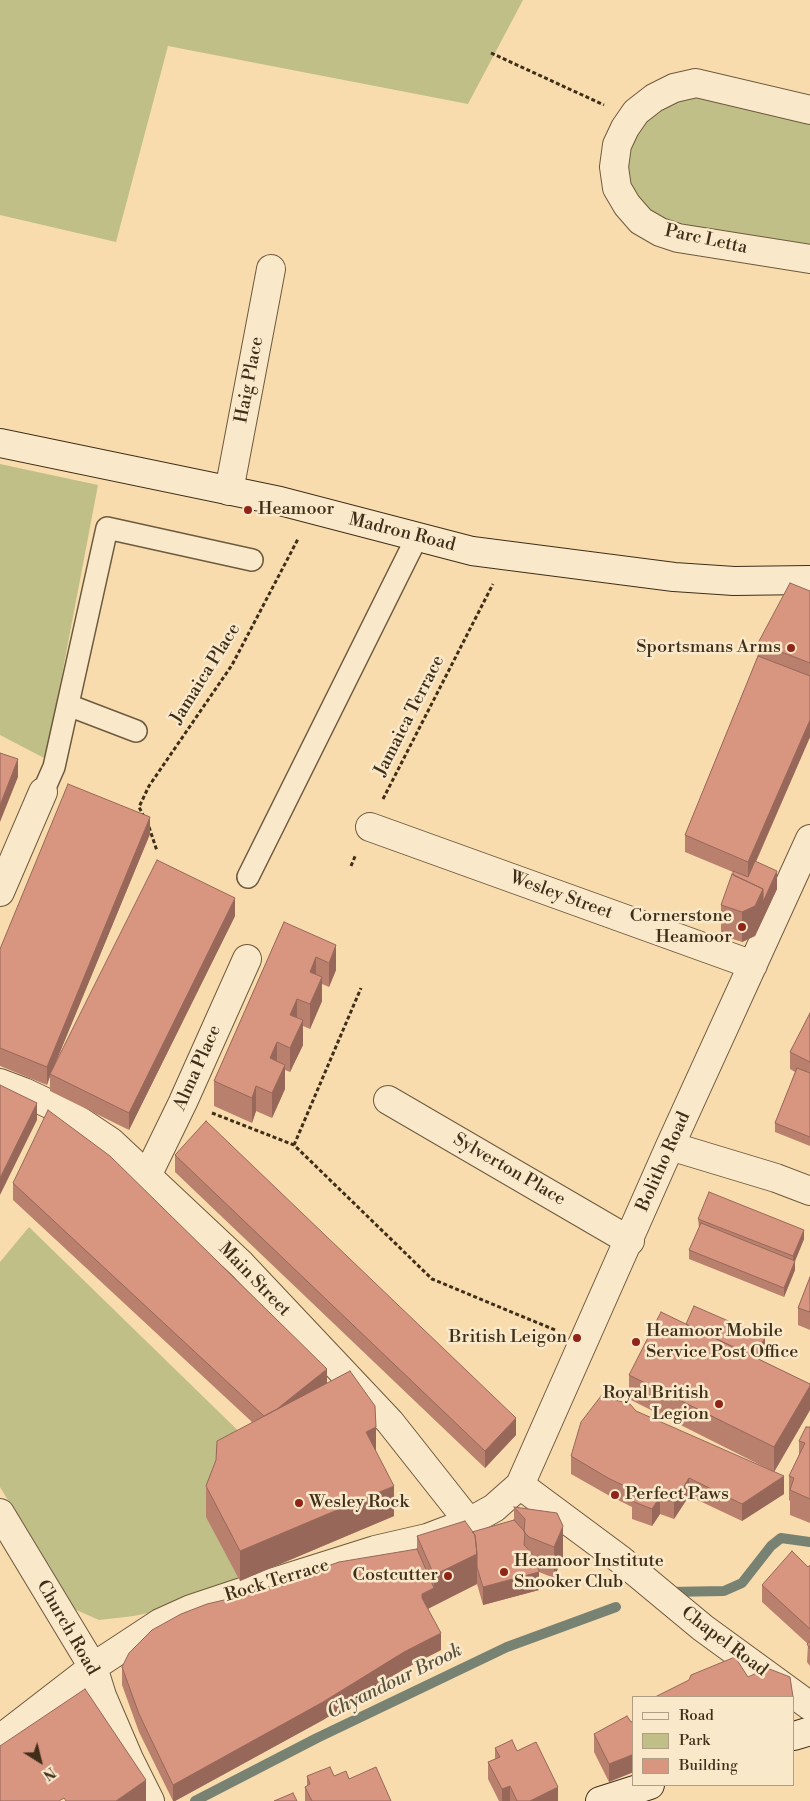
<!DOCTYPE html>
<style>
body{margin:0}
#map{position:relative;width:810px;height:1801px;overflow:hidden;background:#f8dcae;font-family:"Libre Bodoni",serif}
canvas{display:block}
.legend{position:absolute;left:632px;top:1696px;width:162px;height:90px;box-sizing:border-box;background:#fae8ca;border:1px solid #af9e83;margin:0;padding:6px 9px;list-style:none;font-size:15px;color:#3f2e18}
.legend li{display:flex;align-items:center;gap:10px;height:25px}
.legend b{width:25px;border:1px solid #af9e83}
.north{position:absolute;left:15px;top:1736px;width:50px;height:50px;-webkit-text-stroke:4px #fae8ca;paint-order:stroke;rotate:144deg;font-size:14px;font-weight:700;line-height:20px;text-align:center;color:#3f2e18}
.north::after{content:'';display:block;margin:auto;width:18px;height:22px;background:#3f2e18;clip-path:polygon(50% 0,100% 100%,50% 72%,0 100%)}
</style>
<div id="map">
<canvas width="810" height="1801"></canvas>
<ul class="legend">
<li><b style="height:6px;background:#fae8ca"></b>Road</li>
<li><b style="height:14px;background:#c0bf88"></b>Park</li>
<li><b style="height:14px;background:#d89580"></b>Building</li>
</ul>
<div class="north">N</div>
</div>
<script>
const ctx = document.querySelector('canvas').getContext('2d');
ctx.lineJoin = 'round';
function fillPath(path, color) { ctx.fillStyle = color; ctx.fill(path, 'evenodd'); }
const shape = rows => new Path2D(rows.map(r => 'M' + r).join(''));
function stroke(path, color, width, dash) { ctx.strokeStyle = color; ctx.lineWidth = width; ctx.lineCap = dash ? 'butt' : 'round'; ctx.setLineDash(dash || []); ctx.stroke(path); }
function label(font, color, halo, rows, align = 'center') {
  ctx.font = font + ' "Libre Bodoni",serif'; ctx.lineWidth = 5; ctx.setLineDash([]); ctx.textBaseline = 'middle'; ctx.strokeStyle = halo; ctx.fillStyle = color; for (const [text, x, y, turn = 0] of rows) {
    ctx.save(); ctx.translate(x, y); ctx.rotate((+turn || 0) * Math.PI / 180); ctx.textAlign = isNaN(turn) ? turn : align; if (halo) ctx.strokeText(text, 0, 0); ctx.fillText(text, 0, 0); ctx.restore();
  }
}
const green = shape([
 [0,0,523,0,468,104,168,46,116,242,0,215],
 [674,88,810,110,810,259,641,221,617,145],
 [0,464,98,485,46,759,0,735],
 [29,1227,258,1450,240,1581,162,1610,134,1616,99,1620,74,1609,0,1487,0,1262]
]);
const stream = shape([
 [669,1592,724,1591,742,1583,771,1546,781,1538,810,1542],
 [195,1801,317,1738,507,1647,616,1607]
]);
const path = shape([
 [491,53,604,105],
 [383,799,493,584],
 [144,817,139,807,149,786,232,665,298,539],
 [149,827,157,851],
 [351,866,356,854],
 [212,1113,294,1145,432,1279,555,1330],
 [294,1145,361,988]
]);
const lane = shape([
 [68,705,136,731],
 [43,792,54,767,107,528,252,560],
 [248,877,417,537]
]);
const street = shape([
 [810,110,696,83,674,88,654,98,636,112,625,128,617,145,614,167,617,188,627,205,641,221,660,232,678,238,810,259],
 [229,491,271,269],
 [370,827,753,965],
 [0,892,43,792],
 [0,1083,24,1092,66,1112,111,1142,241,1264,390,1422,469,1522],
 [388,1100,630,1241],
 [670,1146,776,1178,810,1191],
 [147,1176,183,1102,247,959],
 [520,1485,621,1560,703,1628,810,1706],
 [0,1513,93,1667,102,1696,129,1759,150,1801],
 [0,1739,93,1667,160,1623,191,1609,239,1593,375,1550,427,1538,469,1522,494,1508,520,1485,670,1146,810,839]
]);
const secondary = shape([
 [0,443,280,501,472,551,674,577,734,581,810,580],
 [794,1736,810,1731],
 [600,1801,650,1785]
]);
const wall = shape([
 [810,591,810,737,756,862,777,889,763,919,755,936,742,942,721,935,721,905,733,875,733,872,685,852,685,835,758,656,758,643],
 [150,834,55,1063,235,916,129,1130,50,1091,50,1076,47,1085,0,1066,0,949],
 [284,922,336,970,329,987,322,984,322,1001,310,1029,303,1026,303,1045,290,1072,285,1070,285,1089,272,1118,256,1111,252,1123,214,1106,214,1081],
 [810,1013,810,1146,775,1132,775,1123,795,1072,790,1069,790,1052],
 [175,1155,516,1435,485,1468,175,1172],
 [13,1183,327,1383,376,1452,394,1516,240,1581,206,1517,206,1486,216,1460,252,1422,13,1200],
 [698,1219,804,1239,795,1261,795,1270,784,1297,689,1259,689,1250,699,1228],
 [810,1277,810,1330,798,1325,798,1308],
 [686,1324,765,1346,759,1359,810,1384,810,1410,774,1472,784,1494,742,1521,689,1496,674,1519,660,1514,652,1526,632,1519,632,1507,608,1495,571,1474,571,1456,774,1472,629,1399,629,1375],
 [810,1427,810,1523,790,1515,790,1501,789,1500,789,1476,799,1455,799,1441],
 [514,1507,563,1556,554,1578,539,1572,539,1590,483,1605,477,1584,428,1608,441,1650,404,1669,323,1720,175,1801,173,1801,139,1732,122,1685,122,1667,245,1595,417,1549,417,1536,472,1532,514,1520],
 [810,1565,810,1666,807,1662,808,1644,762,1602,762,1585,808,1567],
 [631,1722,609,1782,594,1752,594,1734],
 [495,1748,517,1751,558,1801,499,1801,488,1779,488,1762,495,1759],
 [307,1776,334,1776,349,1779,391,1801,305,1801,305,1787,307,1786]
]);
const shadedWall = shape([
 [810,720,810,737,748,879,748,862],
 [18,759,18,777,0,822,0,805],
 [150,817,150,834,51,1074,50,1074,50,1076,47,1085,47,1067],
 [777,871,777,889,763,919,755,936,742,942,742,912,763,889],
 [235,898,235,916,129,1130,129,1113],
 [336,945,336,970,329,987,329,963],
 [316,957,316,981,310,972],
 [322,977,322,1001,310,1029,310,1004],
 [297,999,297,1023,290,1015],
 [303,1020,303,1045,290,1072,290,1048],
 [277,1042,277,1066,270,1058],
 [285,1065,285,1089,272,1118,272,1093],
 [256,1086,256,1111,252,1123,252,1098],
 [37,1103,37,1120,0,1195,0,1178],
 [804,1230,804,1239,795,1261,795,1270,784,1297,784,1288,793,1264,793,1256],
 [765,1337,765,1346,753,1371,753,1362],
 [327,1369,327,1387,266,1418],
 [810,1386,810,1410,774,1472,774,1447],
 [516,1418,516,1435,485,1468,485,1451],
 [376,1427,376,1457,366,1432],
 [784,1476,784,1494,742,1521,742,1504],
 [689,1478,689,1496,674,1519,674,1502],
 [394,1486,394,1516,240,1581,240,1551],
 [660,1497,660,1514,652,1526,652,1509],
 [563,1526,563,1556,554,1578,554,1547],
 [477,1554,477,1584,422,1612,422,1594,434,1588,434,1575],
 [539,1572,539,1590,483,1605,483,1587],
 [441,1633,441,1650,404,1669,323,1720,175,1801,173,1801,173,1785,404,1652],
 [634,1754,634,1772,609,1782,609,1764],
 [146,1780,146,1801,116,1801],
 [510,1786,510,1801,502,1801,502,1789],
 [558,1787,558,1801,530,1801]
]);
const building = shape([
 [790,583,810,591,810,663,758,643,790,583],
 [758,656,810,676,810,720,748,862,685,835,758,656],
 [0,753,18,759,0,805,0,753],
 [68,784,150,817,47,1067,0,1048,0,949,68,784],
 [157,860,235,898,129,1113,50,1074,157,860],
 [755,861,777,871,763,902,763,889,733,875,733,871,748,877,755,861],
 [732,874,763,889,755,906,742,912,721,905,732,874],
 [284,922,336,945,329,963,316,957,310,972,322,977,310,1004,297,999,290,1015,303,1020,290,1048,277,1042,270,1058,285,1065,272,1093,256,1086,252,1098,214,1081,284,922],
 [810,1013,810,1062,790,1052,810,1013],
 [797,1068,810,1073,810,1137,775,1123,797,1068],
 [0,1085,37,1103,0,1178,0,1085],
 [48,1110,110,1156,327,1369,277,1409,264,1416,13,1183,48,1110],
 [206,1121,516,1418,485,1451,175,1155,206,1121],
 [709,1192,804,1230,793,1256,698,1219,709,1192],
 [701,1223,795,1261,784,1288,689,1250,701,1223],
 [810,1277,810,1312,798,1308,810,1277],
 [694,1306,765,1337,755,1358,686,1324,694,1306],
 [661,1312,810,1384,810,1386,774,1447,629,1375,661,1312],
 [350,1371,375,1406,376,1427,366,1432,394,1486,240,1551,206,1486,216,1460,217,1441,350,1371],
 [601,1396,630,1404,636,1411,784,1476,742,1504,689,1478,674,1502,660,1497,652,1509,632,1501,637,1492,608,1478,571,1456,581,1422,601,1396],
 [806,1427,810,1427,810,1499,790,1490,794,1478,789,1476,805,1443,799,1441,806,1427],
 [514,1507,557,1513,563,1526,554,1547,529,1537,524,1532,525,1519,514,1507],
 [514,1520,525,1532,524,1545,537,1559,539,1572,483,1587,477,1567,477,1554,475,1535,472,1532,514,1520],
 [465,1521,475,1535,477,1554,434,1575,417,1536,465,1521],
 [417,1549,434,1588,422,1594,422,1598,441,1633,404,1652,323,1702,173,1785,139,1714,122,1667,129,1653,152,1630,181,1614,207,1604,245,1595,339,1562,417,1549],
 [792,1551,808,1567,810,1565,810,1629,762,1585,792,1551],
 [810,1641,810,1649,807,1644,810,1641],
 [735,1657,748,1677,767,1668,790,1677,793,1697,655,1697,689,1680,691,1675,735,1657],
 [85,1689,146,1780,116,1801,66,1801,64,1798,59,1801,0,1801,0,1746,85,1689],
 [627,1716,631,1722,634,1721,634,1754,609,1764,594,1734,627,1716],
 [512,1740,517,1751,536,1742,558,1787,530,1801,517,1801,510,1786,502,1789,488,1762,500,1757,495,1748,512,1740],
 [330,1767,334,1776,346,1771,349,1779,376,1767,391,1801,312,1801,305,1787,310,1784,307,1776,330,1767],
 [293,1793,297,1801,274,1801,293,1793]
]);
const markers = [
 [248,510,5,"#8f2418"],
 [791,648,5,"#8f2418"],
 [742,927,5,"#8f2418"],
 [577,1338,5,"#8f2418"],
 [636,1342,5,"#8f2418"],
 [719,1404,5,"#8f2418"],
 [615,1495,5,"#8f2418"],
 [299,1503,5,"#8f2418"],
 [504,1572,5,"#8f2418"],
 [448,1576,5,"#8f2418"]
];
const streetNames = [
 ["Parc Letta",706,240,12],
 ["Haig Place",250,380,-79],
 ["Madron Road",402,533,14],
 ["Jamaica Place",206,674,-58],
 ["Jamaica Terrace",410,716,-63],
 ["Wesley Street",561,896,20],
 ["Alma Place",198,1068,-66],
 ["Bolitho Road",664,1162,-66],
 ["Sylverton Place",509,1170,30],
 ["Main Street",254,1280,46],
 ["Rock Terrace",277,1581,-17],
 ["Church Road",67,1628,60],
 ["Chapel Road",724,1642,37]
];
const poiNames = [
 ["Heamoor",258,510],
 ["Sportsmans Arms",781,648,"right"],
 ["Cornerstone",732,917,"right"],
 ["Heamoor",732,938,"right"],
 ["Heamoor Mobile",646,1332],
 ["Service Post Office",646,1353],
 ["British Leigon",567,1338,"right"],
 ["Royal British",709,1394,"right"],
 ["Legion",709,1415,"right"],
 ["Perfect Paws",625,1495],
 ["Wesley Rock",309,1503],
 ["Heamoor Institute",514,1562],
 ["Snooker Club",514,1583],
 ["Costcutter",438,1576,"right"]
];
const waterNames = [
 ["Chyandour Brook",395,1682,-26]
];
fillPath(green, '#c0bf88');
stroke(stream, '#788273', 10);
stroke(lane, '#6d5a3e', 24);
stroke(street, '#6d5a3e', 30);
stroke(secondary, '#3f2e18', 30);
stroke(path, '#3f2e18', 3, [4, 2.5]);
stroke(lane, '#fae8ca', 21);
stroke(street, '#fae8ca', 28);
stroke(secondary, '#fae8ca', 28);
fillPath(wall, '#ba806e');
fillPath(shadedWall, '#97685a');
fillPath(building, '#d89580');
stroke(building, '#97685a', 1);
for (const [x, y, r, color] of markers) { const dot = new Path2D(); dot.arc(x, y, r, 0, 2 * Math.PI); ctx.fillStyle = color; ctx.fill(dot); stroke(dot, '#fae8ca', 2); }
label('18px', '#3f2e18', '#fae8ca', streetNames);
label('18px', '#3f2e18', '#fae8ca', poiNames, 'left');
label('italic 19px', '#57513e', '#fae8ca', waterNames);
</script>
